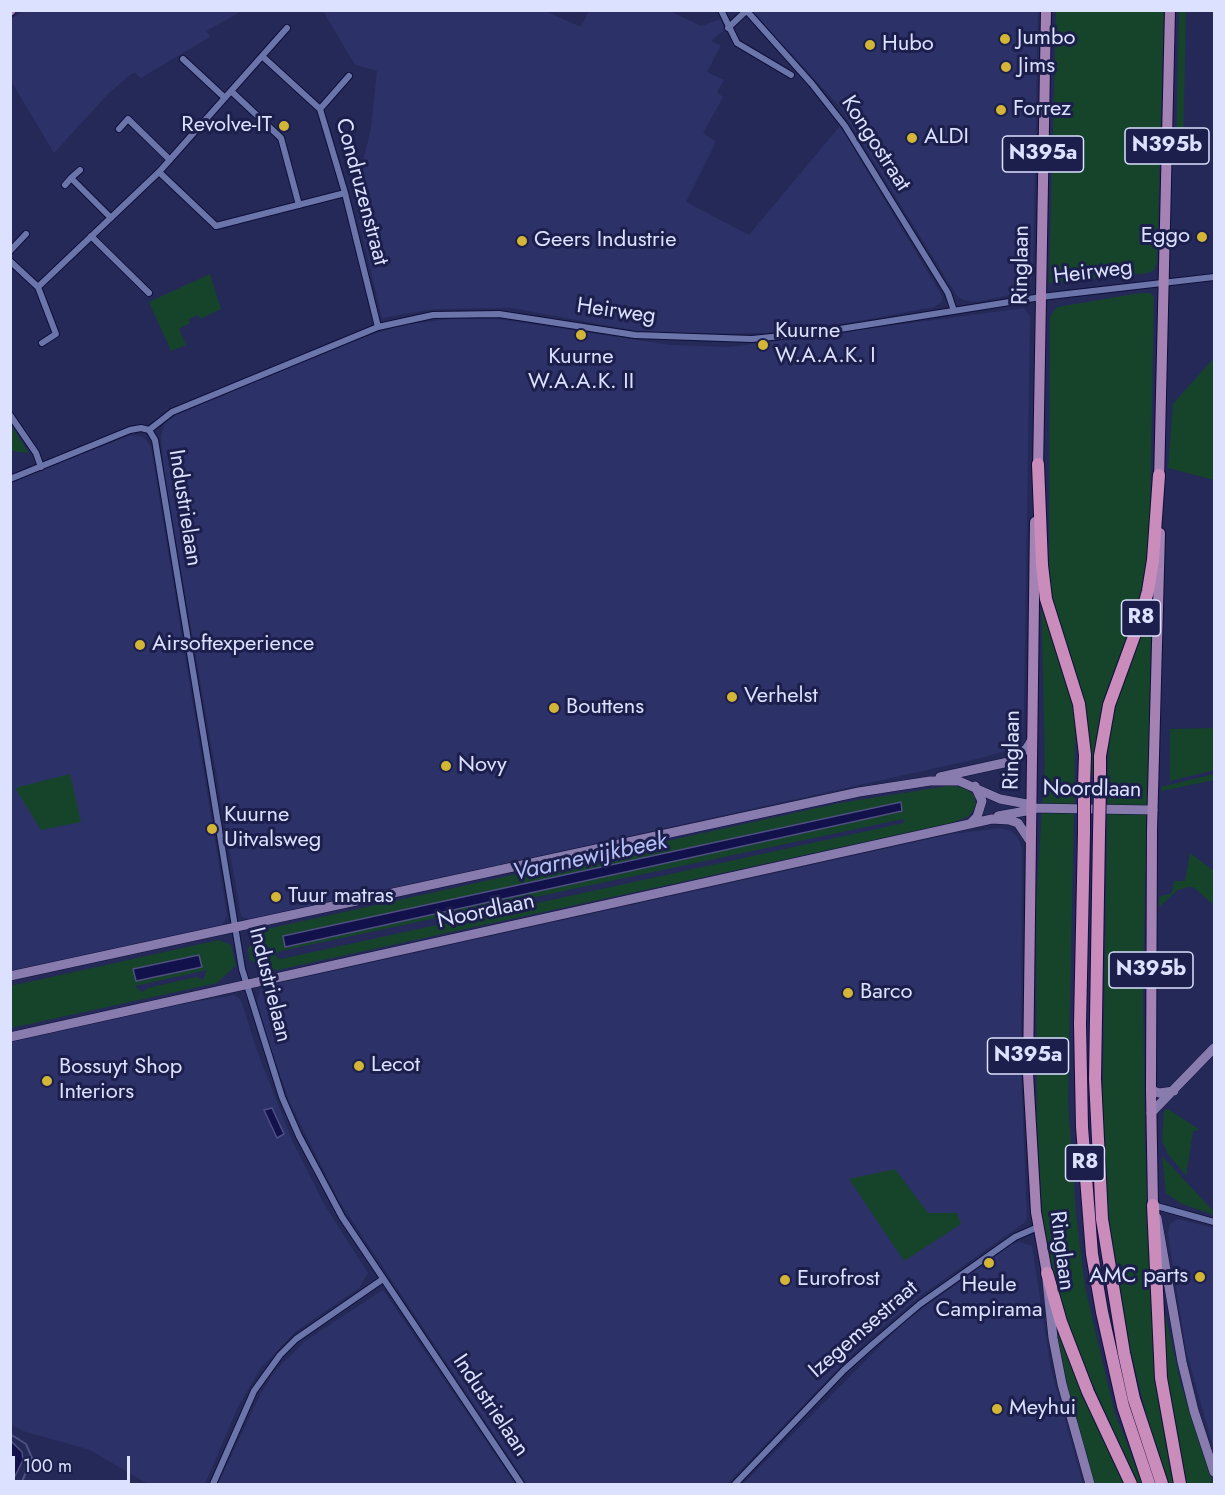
<!DOCTYPE html>
<style>
body{margin:0}
#map{position:relative;width:1225px;height:1495px;overflow:hidden;background:#252957;font-family:Jost,sans-serif}
canvas{display:block}
.frame{position:absolute;inset:0;border:12px solid #dbe1ff;pointer-events:none}
.scale{position:absolute;left:12px;top:1456px;width:118px;height:27px;box-sizing:border-box;border:3px solid #dbe1ff;border-top:0;padding-left:8px;font-size:18px;line-height:21px;white-space:nowrap;color:#dbe1ff;-webkit-text-stroke:4px #1c1f4c;paint-order:stroke}
</style>
<div id="map">
<canvas width="1225" height="1495"></canvas>
<div class="frame"></div>
<div class="scale">100 m</div>
</div>
<script>
const ctx = document.querySelector('canvas').getContext('2d');
ctx.lineJoin = 'round';
function fillPath(path, color) { ctx.fillStyle = color; ctx.fill(path, 'evenodd'); }
const shape = rows => new Path2D(rows.map(r => 'M' + r).join(''));
function stroke(path, color, width, dash) { ctx.strokeStyle = color; ctx.lineWidth = width; ctx.lineCap = dash ? 'butt' : 'round'; ctx.setLineDash(dash || []); ctx.stroke(path); }
function label(font, color, halo, rows, align = 'center') {
  ctx.font = font + ' Jost,sans-serif'; ctx.lineWidth = 6; ctx.setLineDash([]); ctx.textBaseline = 'middle'; ctx.strokeStyle = halo; ctx.fillStyle = color; for (const [text, x, y, turn = 0] of rows) {
    ctx.save(); ctx.translate(x, y); ctx.rotate((+turn || 0) * Math.PI / 180); ctx.textAlign = isNaN(turn) ? turn : align; if (halo) ctx.strokeText(text, 0, 0); ctx.fillText(text, 0, 0); ctx.restore();
  }
}
const built = shape([
 [26,10,242,10,242,11,206,31,210,37,141,78,135,73,131,74,108,94,54,153,11,81,11,19],
 [323,11,545,11,581,27,589,11,670,11,701,26,721,19,724,30,711,41,721,45,707,72,724,80,717,92,723,97,703,133,716,142,686,202,749,235,840,126,942,296,942,302,934,307,853,322,766,333,694,334,637,331,512,308,433,309,382,318,354,199,371,128,377,71,355,65],
 [752,11,1038,11,1033,272,1029,291,976,302,963,300,957,296,840,107],
 [1024,308,1030,316,1024,710,1022,741,1012,749,981,758,251,920,241,916,164,472,161,436,165,423,176,415,280,371,367,336,402,325,450,319,497,319,671,345,730,347],
 [131,435,144,437,151,447,227,915,222,926,10,974,10,482],
 [1001,828,1011,831,1017,836,1022,848,1021,1072,1027,1218,1024,1223,923,1294,864,1342,727,1484,527,1484,339,1201,290,1103,267,1039,257,1002,261,987,952,834],
 [234,995,241,1000,257,1051,292,1140,324,1204,368,1273,359,1288,294,1333,260,1369,238,1407,205,1484,148,1484,90,1450,23,1431,11,1425,10,1040,146,1010],
 [1177,1219,1214,1228,1214,1450,1186,1350,1168,1234,1170,1224],
 [1020,1242,1032,1246,1051,1370,1083,1484,743,1484,904,1322,1011,1245],
 [383,1290,515,1484,218,1484,260,1395,275,1371,305,1341]
]);
const green = shape([
 [1056,11,1164,11,1157,262,1154,270,1148,273,1049,283],
 [1179,11,1186,11,1183,151,1176,152],
 [210,274,221,309,200,319,198,315,189,319,190,323,179,329,186,345,171,351,149,302],
 [1140,293,1150,293,1154,297,1150,516,1146,574,1136,615,1107,690,1097,734,1095,775,1090,776,1049,581,1050,317,1057,307],
 [1214,358,1214,480,1168,468,1173,404],
 [11,425,29,453,12,451],
 [1041,590,1076,715,1068,1101,1076,1214,1085,1287,1114,1411,1143,1484,1137,1484,1073,1340,1056,1283,1043,1224,1037,1124,1036,901,1045,765],
 [1152,602,1143,981,1145,1146,1155,1354,1162,1420,1175,1484,1169,1484,1147,1418,1123,1319,1113,1267,1102,1129,1109,724],
 [1214,728,1214,770,1170,781,1170,729],
 [70,774,81,822,41,830,15,788],
 [1214,774,1214,780,1162,791,1161,787],
 [948,786,963,787,974,795,976,806,969,816,952,823,277,970,261,968,249,959,248,948,267,929,840,803],
 [901,802,902,811,285,947,283,936],
 [903,819,904,823,281,959,277,958,276,954,281,951],
 [1190,853,1214,871,1214,905,1193,887,1188,887,1178,890,1159,907,1159,897,1172,893,1174,881,1185,881],
 [219,940,231,945,236,965,217,983,11,1028,10,986],
 [198,955,202,967,136,980,133,969],
 [207,970,203,980,196,977,148,988,142,992,135,986],
 [1168,1109,1200,1130,1193,1131,1186,1176,1168,1154,1162,1141,1164,1111],
 [1162,1156,1214,1212,1214,1215,1182,1204,1166,1193],
 [895,1169,928,1213,957,1213,961,1224,904,1261,849,1179],
 [1161,1295,1181,1385,1213,1484,1184,1484,1168,1389],
 [1053,1315,1126,1484,1094,1484,1071,1402]
]);
const water = shape([
 [901,802,902,811,285,947,283,936,901,802],
 [199,955,202,967,136,981,133,969,199,955],
 [272,1108,284,1134,277,1138,264,1110,272,1108],
 [11,1441,22,1452,23,1460,11,1484,11,1441]
]);
const stream = shape([
 [10,1434,26,1444,32,1458,21,1484]
]);
const street = shape([
 [721,10,737,43,791,75],
 [746,10,812,84,845,126,948,293,954,311],
 [728,28,746,11],
 [262,56,320,109,345,193,378,327],
 [183,59,225,98],
 [231,91,281,138,299,205],
 [320,109,349,76],
 [119,129,128,119,170,160],
 [159,172,216,226,345,193],
 [71,178,80,170],
 [65,185,71,178,111,218],
 [91,236,149,293],
 [10,251,26,234],
 [10,261,38,287,56,334,42,343],
 [38,287,159,172,287,28],
 [10,415,36,453,41,467],
 [149,430,155,440,242,969,282,1097,299,1136,342,1217,521,1484],
 [149,430,172,412,378,327,433,315,499,314,635,335,752,339,821,332,1041,297,1214,277],
 [10,479,130,430,141,428,149,430],
 [1153,1205,1214,1222],
 [213,1484,254,1391,280,1355,296,1339,383,1279],
 [735,1484,844,1370,873,1344,920,1304,1015,1237,1038,1227]
]);
const secondary = shape([
 [940,777,1013,761,1027,748,1032,740],
 [998,816,1026,811,1031,808,1153,810],
 [971,823,977,817,982,801,975,786],
 [10,976,859,792,930,781,959,781,1000,799,1027,804,1031,808],
 [10,1037,992,819,1009,820,1018,823,1030,841],
 [1151,1090,1159,1093,1174,1091],
 [1151,1113,1214,1048],
 [1157,1218,1182,1362,1194,1411,1214,1472],
 [1047,1281,1053,1338,1062,1384,1090,1484]
]);
const primary = shape([
 [10,11,11,10],
 [1038,470,1046,10],
 [1159,481,1170,10],
 [1035,522,1028,1073,1036,1212,1047,1273],
 [1153,1205,1151,1090,1152,829,1160,533]
]);
const highway = shape([
 [1038,464,1042,565,1046,599,1079,704,1085,755,1084,787],
 [1100,787,1100,756,1109,705,1140,620,1148,591,1153,560,1159,475],
 [1084,833,1080,1024,1082,1127,1092,1254,1102,1312,1123,1406,1149,1484],
 [1099,834,1095,1079,1102,1219,1124,1353,1134,1399,1162,1484],
 [1153,1205,1161,1378,1180,1484],
 [1047,1273,1061,1322,1088,1392,1131,1484]
]);
const highwayBridge = shape([
 [1084,833,1084,787],
 [1099,834,1100,787]
]);
const markers = [
 [1005,39,6,"#d3b635"],
 [870,45,6,"#d3b635"],
 [1006,67,6,"#d3b635"],
 [1001,110,6,"#d3b635"],
 [284,126,6,"#d3b635"],
 [912,138,6,"#d3b635"],
 [1202,237,6,"#d3b635"],
 [522,241,6,"#d3b635"],
 [581,335,6,"#d3b635"],
 [763,345,6,"#d3b635"],
 [140,645,6,"#d3b635"],
 [732,697,6,"#d3b635"],
 [554,708,6,"#d3b635"],
 [446,766,6,"#d3b635"],
 [212,829,6,"#d3b635"],
 [276,897,6,"#d3b635"],
 [848,993,6,"#d3b635"],
 [359,1066,6,"#d3b635"],
 [47,1081,6,"#d3b635"],
 [989,1263,6,"#d3b635"],
 [1200,1277,6,"#d3b635"],
 [785,1280,6,"#d3b635"],
 [997,1409,6,"#d3b635"]
];
const shields = [
 [1167,146,84],
 [1043,154,81],
 [1141,618,39],
 [1151,970,84],
 [1028,1056,81],
 [1085,1163,39]
];
const shieldNames = [
 ["N395b",1167,146],
 ["N395a",1043,154],
 ["R8",1141,618],
 ["N395b",1151,970],
 ["N395a",1028,1056],
 ["R8",1085,1163]
];
const poiNames = [
 ["Jumbo",1017,39],
 ["Hubo",882,45],
 ["Jims",1018,67],
 ["Forrez",1013,110],
 ["Revolve-IT",272,126,"right"],
 ["ALDI",924,138],
 ["Eggo",1190,237,"right"],
 ["Geers Industrie",534,241],
 ["Kuurne",775,332],
 ["W.A.A.K. I",775,357],
 ["Kuurne",581,358,"center"],
 ["W.A.A.K. II",581,383,"center"],
 ["Airsoftexperience",152,645],
 ["Verhelst",744,697],
 ["Bouttens",566,708],
 ["Novy",458,766],
 ["Kuurne",224,816],
 ["Uitvalsweg",224,841],
 ["Tuur matras",288,897],
 ["Barco",860,993],
 ["Lecot",371,1066],
 ["Bossuyt Shop",59,1068],
 ["Interiors",59,1093],
 ["AMC parts",1188,1277,"right"],
 ["Eurofrost",797,1280],
 ["Heule",989,1286,"center"],
 ["Campirama",989,1311,"center"],
 ["Meyhui",1009,1409]
];
const streetNames = [
 ["Kongostraat",875,144,57],
 ["Condruzenstraat",361,192,75],
 ["Ringlaan",1022,265,-89],
 ["Heirweg",1093,273,-7],
 ["Heirweg",616,312,8],
 ["Industrielaan",184,508,81],
 ["Ringlaan",1013,750,-89],
 ["Noordlaan",1092,790,1],
 ["Noordlaan",486,912,-12],
 ["Industrielaan",269,985,76],
 ["Ringlaan",1061,1251,83],
 ["Izegemsestraat",864,1330,-41],
 ["Industrielaan",490,1406,56]
];
const waterNames = [
 ["Vaarnewijkbeek",590,858,-12]
];
fillPath(built, '#2c3267');
fillPath(green, '#16442b');
fillPath(water, '#13114b');
stroke(water, '#4f4f81', 1.5);
stroke(stream, '#4f4f81', 2);
stroke(street, '#0f0f3b', 8);
stroke(secondary, '#0f0f3b', 10);
stroke(primary, '#0f0f3b', 12);
stroke(highway, '#0f0f3b', 14);
stroke(street, '#6c75a9', 6);
stroke(secondary, '#887cae', 9);
stroke(primary, '#a483b4', 10);
stroke(highway, '#ca8cbb', 12);
stroke(highwayBridge, '#0f0f3b', 14, []);
stroke(highwayBridge, '#ca8cbb', 12);
for (const [x, y, r, color] of markers) { const dot = new Path2D(); dot.arc(x, y, r, 0, 2 * Math.PI); ctx.fillStyle = color; ctx.fill(dot); stroke(dot, '#1c1f4c', 2); }
for (const [x, y, w] of shields) { const box = new Path2D(); box.roundRect(x - w / 2, y - 18, w, 36, 4.5); ctx.fillStyle = '#1c1f4c'; ctx.fill(box); stroke(box, '#dbe1ff', 1.5); }
label('bold 21px', '#dbe1ff', null, shieldNames);
label('22px', '#dbe1ff', '#1c1f4c', poiNames, 'left');
label('22px', '#dbe1ff', '#1c1f4c', streetNames);
label('italic 24px', '#b5c0f8', '#1c1f4c', waterNames);
</script>
